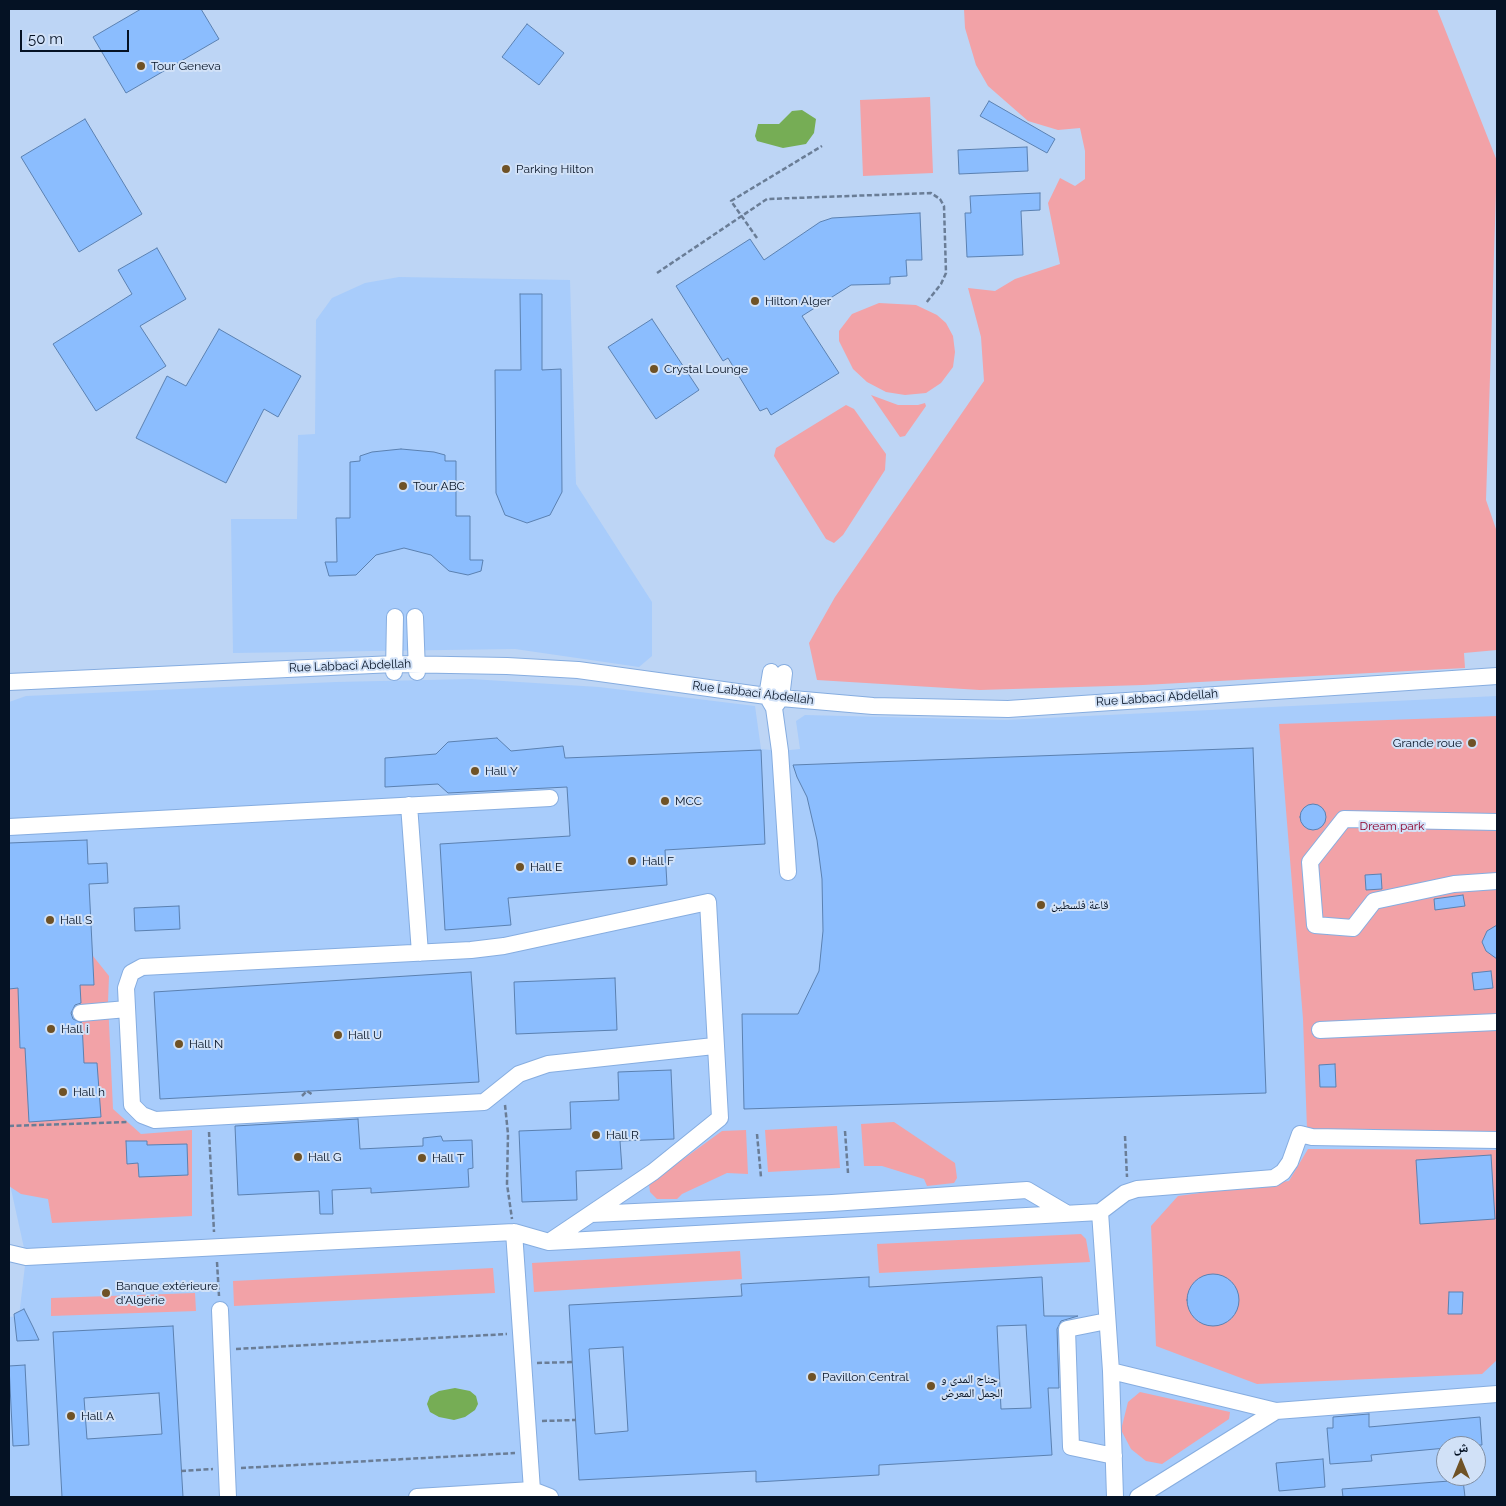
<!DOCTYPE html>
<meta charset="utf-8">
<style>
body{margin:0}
#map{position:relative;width:1506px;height:1506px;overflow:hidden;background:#bdd5f5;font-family:Raleway,"Noto Naskh Arabic",sans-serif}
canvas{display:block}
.frame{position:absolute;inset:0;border:10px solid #051224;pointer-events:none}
.north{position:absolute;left:1436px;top:1436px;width:50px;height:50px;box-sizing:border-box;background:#d1e1f7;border:1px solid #7f8ea3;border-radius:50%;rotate:0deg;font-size:14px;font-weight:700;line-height:20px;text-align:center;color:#051224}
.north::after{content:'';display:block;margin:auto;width:18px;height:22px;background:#6f5226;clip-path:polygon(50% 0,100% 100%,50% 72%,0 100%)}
.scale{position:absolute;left:20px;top:30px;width:109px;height:22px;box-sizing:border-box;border:2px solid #051224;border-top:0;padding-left:6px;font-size:15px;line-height:18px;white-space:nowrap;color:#051224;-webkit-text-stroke:4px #d1e1f7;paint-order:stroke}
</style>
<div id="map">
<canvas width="1506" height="1506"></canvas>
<div class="frame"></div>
<div class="north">ش</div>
<div class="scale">50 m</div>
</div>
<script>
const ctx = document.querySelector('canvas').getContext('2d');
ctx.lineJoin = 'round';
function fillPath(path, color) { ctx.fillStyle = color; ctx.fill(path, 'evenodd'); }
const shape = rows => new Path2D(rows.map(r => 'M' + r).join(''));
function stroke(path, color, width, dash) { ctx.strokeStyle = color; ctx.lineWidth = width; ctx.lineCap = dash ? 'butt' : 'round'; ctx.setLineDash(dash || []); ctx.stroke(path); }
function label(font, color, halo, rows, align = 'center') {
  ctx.font = font + ' Raleway,"Noto Naskh Arabic",sans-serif'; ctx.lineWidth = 4; ctx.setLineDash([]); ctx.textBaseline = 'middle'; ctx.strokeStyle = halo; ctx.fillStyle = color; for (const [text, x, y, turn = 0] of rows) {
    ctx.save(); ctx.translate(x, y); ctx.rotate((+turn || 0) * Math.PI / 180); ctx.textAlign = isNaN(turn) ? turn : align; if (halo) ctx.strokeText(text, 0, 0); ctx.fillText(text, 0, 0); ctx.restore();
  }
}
const built = shape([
 [399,277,570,280,576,484,652,602,652,656,639,667,515,649,233,653,231,519,297,519,298,435,315,434,316,320,332,298,365,283],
 [471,679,599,687,755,706,761,749,780,751,800,749,796,721,805,715,1005,720,1497,696,1497,1497,9,1497,9,1317,19,1316,26,1257,9,1180,9,702,26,696,336,682],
 [1446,1446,1476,1446,1476,1476,1446,1476]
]);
const green = shape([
 [964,9,1437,9,1497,161,1486,500,1497,532,1497,650,1464,653,1465,668,1143,685,980,690,817,680,809,643,835,597,984,381,981,337,968,288,995,291,1015,279,1060,264,1048,203,1060,178,1075,186,1085,179,1085,151,1080,128,1058,130,1028,121,988,86,976,65,965,28],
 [930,97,933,173,863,176,860,100],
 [879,303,916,305,937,315,946,323,953,336,955,352,953,367,941,383,926,393,905,395,886,392,867,382,853,369,839,341,839,331,852,314],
 [871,395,898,405,918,405,925,403,926,406,905,436,900,437],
 [846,405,854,409,886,454,885,470,843,535,834,543,826,539,774,456,776,448],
 [1497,716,1497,1132,1307,1129,1303,1019,1279,724],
 [93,956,109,976,108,1002,113,1109,141,1134,192,1130,192,1216,52,1223,48,1199,21,1194,9,1186,9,989,18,988,20,1048,83,1045,80,985,94,985],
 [894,1122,955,1163,957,1178,954,1183,927,1186,924,1179,882,1166,864,1166,861,1124],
 [837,1126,840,1168,768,1172,765,1130],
 [746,1130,748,1174,727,1173,682,1194,677,1199,657,1199,650,1192,649,1184,722,1131],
 [1308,1149,1497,1150,1497,1360,1482,1374,1257,1384,1156,1346,1151,1226,1178,1196,1289,1181],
 [1081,1234,1086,1239,1090,1262,879,1273,877,1244],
 [740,1251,742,1279,534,1292,532,1263],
 [493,1268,495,1293,234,1306,233,1281],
 [195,1293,196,1311,51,1316,51,1298],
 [1140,1392,1230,1412,1229,1419,1162,1464,1146,1461,1131,1449,1121,1430,1128,1402]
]);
const water = shape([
 [802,110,816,119,814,133,806,144,783,148,757,141,755,136,758,124,779,124,792,111],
 [455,1388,470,1391,476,1396,478,1404,475,1410,465,1417,454,1420,439,1417,430,1412,427,1404,430,1396,439,1391]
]);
const building = shape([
 [141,9,201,9,219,39,126,93,93,37,141,9],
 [527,24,564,53,539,85,502,57,527,24],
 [989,101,1055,139,1047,153,980,116,989,101],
 [85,119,142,214,79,252,21,157,85,119],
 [1027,147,1028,171,959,174,958,150,1027,147],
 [1040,193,1040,210,1021,211,1023,255,967,257,965,213,971,213,970,196,1040,193],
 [920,213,922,260,906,260,907,276,890,277,890,284,851,285,802,316,839,373,771,415,767,408,760,411,728,358,723,361,676,286,750,239,764,260,820,222,832,218,920,213],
 [157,248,186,299,140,326,166,366,96,411,53,344,132,294,118,270,157,248],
 [520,294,542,294,542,370,561,369,562,492,550,515,527,523,505,515,496,493,495,370,521,370,520,294],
 [652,319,699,390,656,419,608,347,652,319],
 [219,329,301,376,278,417,264,409,226,483,136,438,167,376,186,386,219,329],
 [401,449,434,452,445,455,445,461,456,461,456,516,470,516,470,560,483,560,481,571,468,575,449,571,431,555,404,548,376,555,356,575,329,576,325,562,337,562,336,518,350,518,350,462,360,461,360,456,372,452,401,449],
 [497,738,511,751,563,746,565,758,761,750,765,844,665,850,667,885,508,898,511,925,445,930,440,844,570,836,567,787,448,793,438,784,385,787,385,758,436,754,448,742,497,738],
 [1253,748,1266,1093,744,1109,742,1014,798,1014,819,971,823,931,822,879,817,840,807,797,797,777,793,765,1253,748],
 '1300 817a13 13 0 1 1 26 0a13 13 0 1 1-26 0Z',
 [87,840,88,864,107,863,108,883,89,884,94,985,80,985,81,1003,75,1005,71,1013,73,1019,82,1023,84,1063,97,1063,101,1117,29,1122,25,1048,20,1048,18,988,9,989,9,843,87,840],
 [1381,874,1382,889,1366,890,1365,875,1381,874],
 [1463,895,1465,906,1435,910,1434,899,1463,895],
 [179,906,180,929,135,931,134,908,179,906],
 [1497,925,1497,959,1486,951,1482,942,1487,931,1497,925],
 [1491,971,1493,988,1474,990,1472,973,1491,971],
 [471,972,479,1082,160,1099,154,992,471,972],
 [615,978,617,1030,516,1034,514,982,615,978],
 [1335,1064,1336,1087,1320,1087,1319,1065,1335,1064],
 [671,1070,674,1139,620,1141,622,1169,576,1171,577,1200,522,1202,519,1131,571,1129,570,1102,619,1100,618,1072,671,1070],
 [358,1119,360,1149,423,1146,423,1138,441,1136,443,1141,472,1140,473,1168,468,1169,469,1187,371,1193,371,1188,332,1190,333,1214,320,1214,319,1191,238,1195,235,1126,358,1119],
 [126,1141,147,1141,147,1145,187,1144,188,1175,139,1177,138,1163,127,1164,126,1141],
 [1491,1155,1495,1219,1420,1224,1416,1160,1491,1155],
 '1187 1300a26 26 0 1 1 52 0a26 26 0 1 1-52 0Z',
 [869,1277,869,1287,1042,1277,1044,1316,1078,1316,1061,1321,1057,1329,1059,1388,1048,1388,1052,1455,879,1465,879,1475,756,1482,756,1471,579,1480,569,1305,742,1296,741,1284,869,1277],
 [1026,1325,1031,1408,1001,1409,997,1326,1026,1325],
 [623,1347,628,1431,595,1434,589,1349,623,1347],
 [1449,1292,1463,1292,1462,1314,1448,1314,1449,1292],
 [24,1309,33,1327,39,1340,17,1341,14,1314,24,1309],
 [173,1326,183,1497,62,1497,53,1332,173,1326],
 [159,1393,162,1434,87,1439,84,1398,159,1393],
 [25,1365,29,1445,13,1446,9,1366,25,1365],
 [1369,1414,1369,1427,1480,1417,1482,1445,1446,1446,1446,1448,1371,1455,1372,1461,1330,1464,1327,1428,1333,1428,1333,1417,1369,1414],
 [1323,1459,1325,1487,1279,1491,1276,1463,1323,1459],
 [1463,1480,1465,1497,1343,1497,1342,1489,1463,1480]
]);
const path = shape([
 [757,238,731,201,822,146],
 [657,273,767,199,931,193,940,199,944,206,946,273,941,284,926,303],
 [302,1096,307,1091,313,1095],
 [505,1105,508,1134,507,1184,512,1219],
 [9,1126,127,1122],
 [845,1131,848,1173],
 [209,1132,214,1232],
 [757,1134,761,1177],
 [1125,1136,1127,1177],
 [217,1262,219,1296],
 [236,1349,507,1334],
 [537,1363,573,1362],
 [542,1421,576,1420],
 [241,1468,515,1453],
 [181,1471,213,1469]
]);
const minor = shape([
 [415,617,417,672],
 [394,672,395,617],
 [771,672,767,696,774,708,780,751,788,872],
 [9,682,394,664,507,666,578,670,781,698,873,706,1008,709,1497,676],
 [775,706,781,698,784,673],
 [409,805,420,953],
 [1497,822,1344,819,1310,862,1315,925,1353,928,1374,901,1454,884,1497,881],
 [9,827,550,798],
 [81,1013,127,1009],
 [1320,1030,1497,1022],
 [1100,1212,1125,1193,1137,1189,1274,1178,1283,1172,1290,1162,1300,1134,1312,1137,1497,1140],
 [591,1214,832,1203,1027,1190,1066,1213],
 [514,1232,532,1490,550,1497],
 [549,1242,653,1172,720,1118,708,902,504,946,471,950,142,967,131,973,126,988,132,1105,142,1115,155,1120,484,1102,519,1074,548,1064,714,1046],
 [9,1253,26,1257,514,1232,549,1242,1100,1212,1111,1371,1276,1411,1497,1394],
 [220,1310,228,1497],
 [1107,1321,1067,1329,1071,1447,1114,1456],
 [1111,1371,1115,1497],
 [417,1497,532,1490,532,1497],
 [1138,1497,1276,1411]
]);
const markers = [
 [141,66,5,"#6f5226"],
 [506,169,5,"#6f5226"],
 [755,301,5,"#6f5226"],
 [654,369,5,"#6f5226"],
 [403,486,5,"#6f5226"],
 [1472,743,5,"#6f5226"],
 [475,771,5,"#6f5226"],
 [665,801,5,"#6f5226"],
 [632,861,5,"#6f5226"],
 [520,867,5,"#6f5226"],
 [1041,905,5,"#6f5226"],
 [50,920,5,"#6f5226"],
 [51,1029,5,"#6f5226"],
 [338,1035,5,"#6f5226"],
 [179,1044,5,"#6f5226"],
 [63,1092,5,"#6f5226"],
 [596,1135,5,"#6f5226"],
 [298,1157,5,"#6f5226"],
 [422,1158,5,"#6f5226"],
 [106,1293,5,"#6f5226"],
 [812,1377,5,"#6f5226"],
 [931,1386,5,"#6f5226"],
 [71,1416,5,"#6f5226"]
];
const poiNames = [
 ["Tour Geneva",151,66],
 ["Parking Hilton",516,169],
 ["Hilton Alger",765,301],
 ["Crystal Lounge",664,369],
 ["Tour ABC",413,486],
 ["Grande roue",1462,743,"right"],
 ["Hall Y",485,771],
 ["MCC",675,801],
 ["Hall F",642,861],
 ["Hall E",530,867],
 ["قاعة فلسطين",1051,905],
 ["Hall S",60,920],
 ["Hall i",61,1029],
 ["Hall U",348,1035],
 ["Hall N",189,1044],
 ["Hall h",73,1092],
 ["Hall R",606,1135],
 ["Hall G",308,1157],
 ["Hall T",432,1158],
 ["Banque extérieure",116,1286],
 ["d'Algérie",116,1300],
 ["Pavillon Central",822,1377],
 ["جناح المدى و",941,1379],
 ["الجمل المعرض",941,1393],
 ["Hall A",81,1416]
];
const streetNames = [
 ["Rue Labbaci Abdellah",350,666,-2],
 ["Rue Labbaci Abdellah",753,693,7],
 ["Rue Labbaci Abdellah",1157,698,-4]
];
const parkNames = [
 ["Dream park",1392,826]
];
fillPath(built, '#a8ccfb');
fillPath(green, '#f2a2a7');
fillPath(water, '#76ad55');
fillPath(building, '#8bbdfe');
stroke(building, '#5b81b1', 1);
stroke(minor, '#86ade0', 18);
stroke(path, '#6a7d96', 2.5, [5, 2.5]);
stroke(minor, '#fff', 16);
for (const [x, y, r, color] of markers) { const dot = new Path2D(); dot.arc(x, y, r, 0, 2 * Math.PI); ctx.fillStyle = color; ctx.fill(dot); stroke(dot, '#d1e1f7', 2); }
label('12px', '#051224', '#d1e1f7', poiNames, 'left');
label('12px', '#051224', '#d1e1f7', streetNames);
label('12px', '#8e022d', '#d1e1f7', parkNames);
</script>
